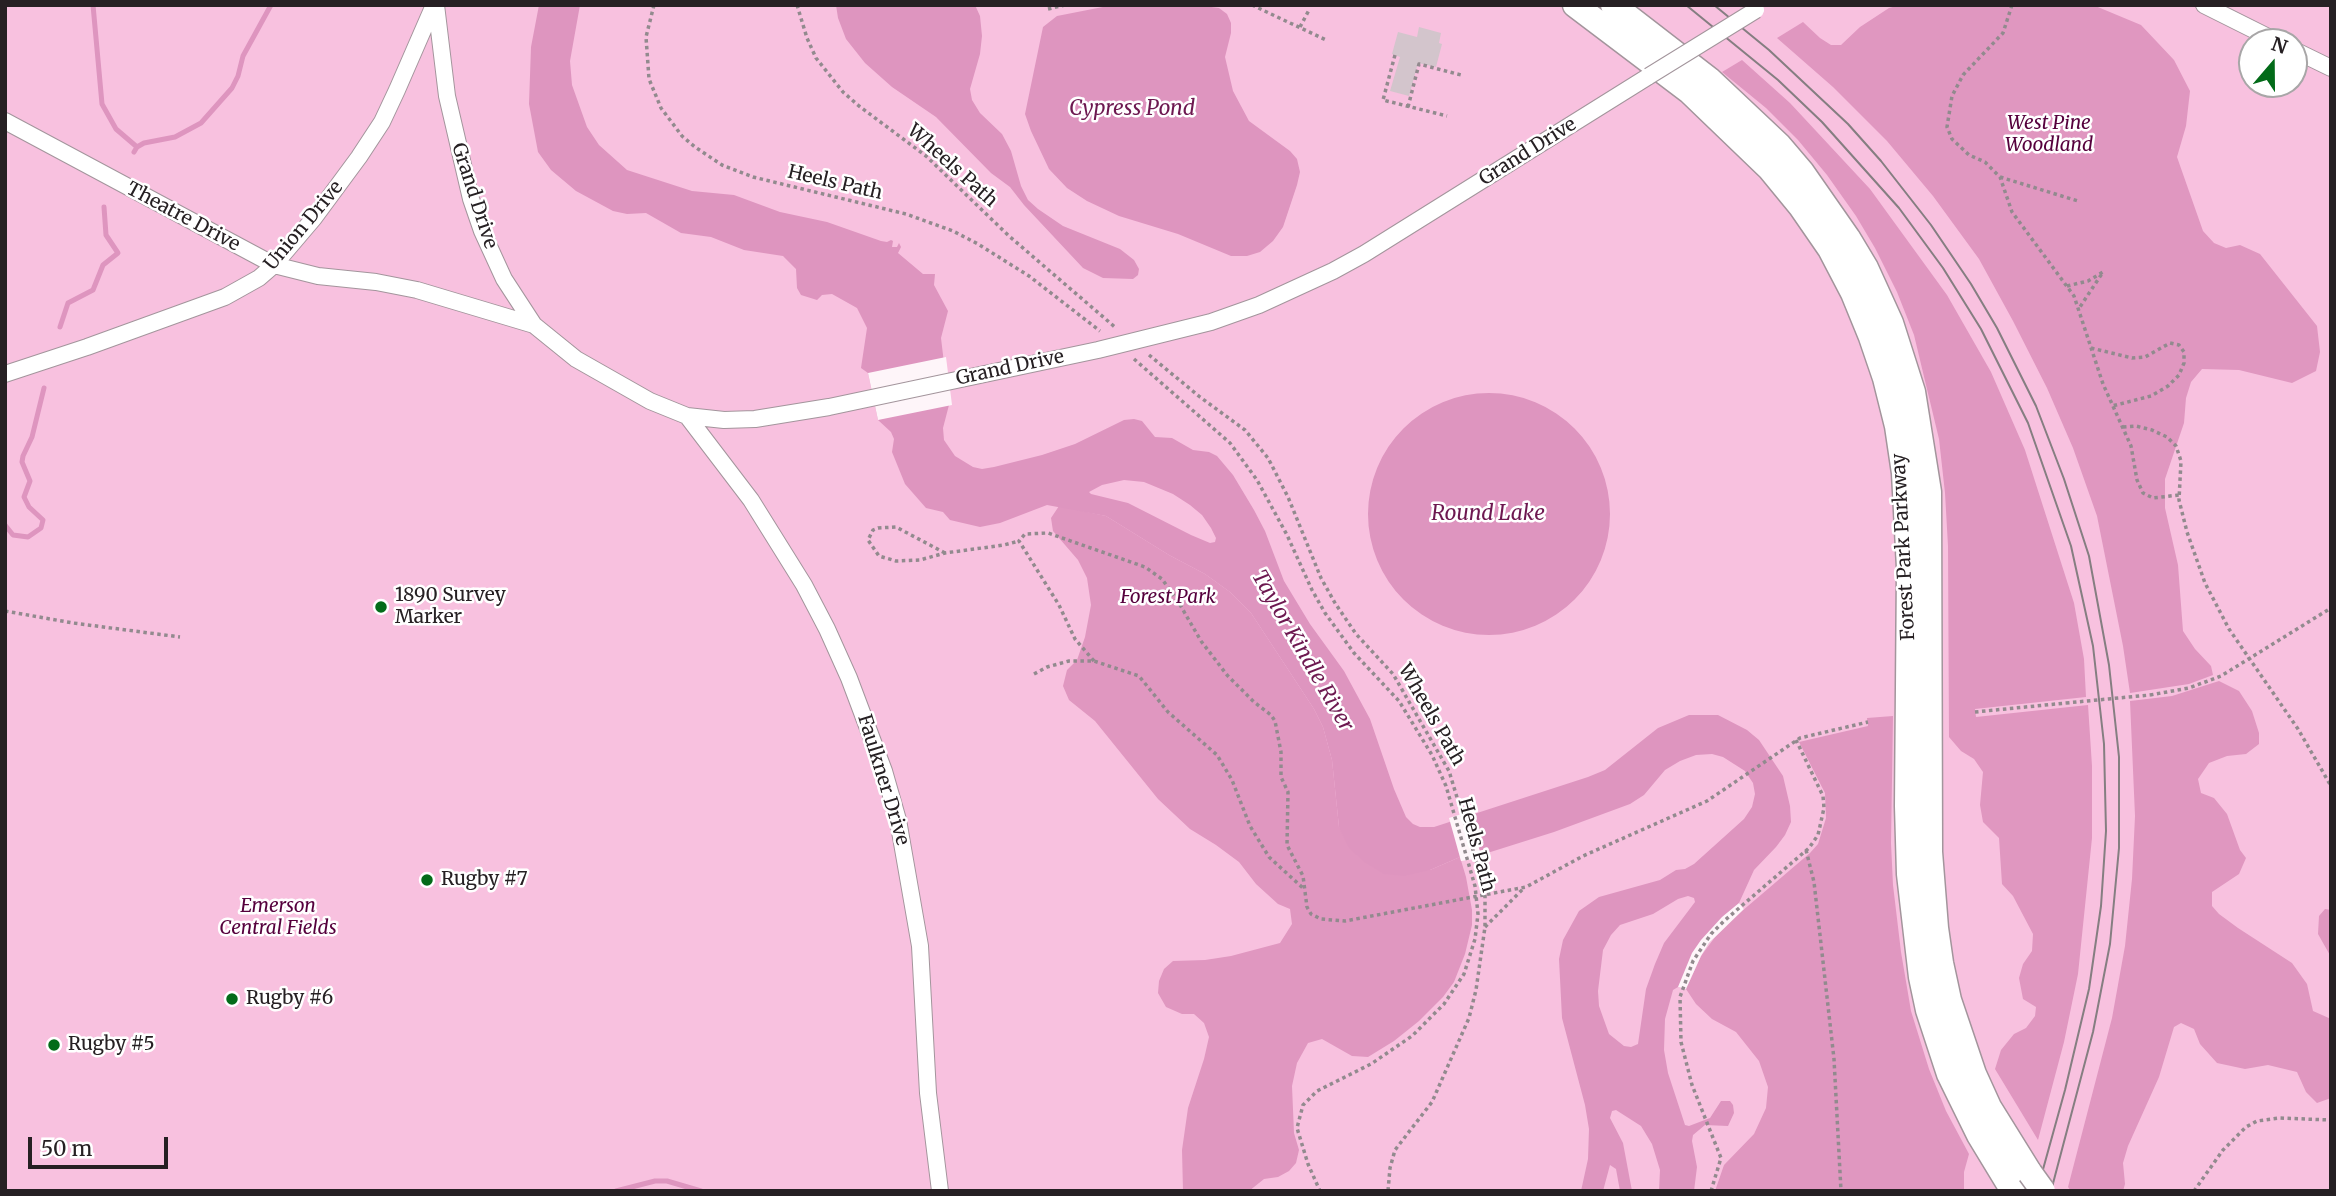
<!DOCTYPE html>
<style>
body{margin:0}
#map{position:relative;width:2336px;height:1196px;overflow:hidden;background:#fef5f9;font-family:Merriweather,serif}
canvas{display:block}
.frame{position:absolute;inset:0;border:7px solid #262023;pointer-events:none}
.north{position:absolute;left:2238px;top:28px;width:70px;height:70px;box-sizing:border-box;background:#fff;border:2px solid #a8a6a7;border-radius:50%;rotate:20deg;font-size:19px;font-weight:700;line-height:28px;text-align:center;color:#262023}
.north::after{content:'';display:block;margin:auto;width:24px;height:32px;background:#036b19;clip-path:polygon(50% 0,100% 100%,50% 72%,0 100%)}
.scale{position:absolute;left:28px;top:1137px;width:140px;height:32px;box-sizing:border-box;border:4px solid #262023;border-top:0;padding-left:9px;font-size:21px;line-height:24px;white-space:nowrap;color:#262023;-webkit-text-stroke:5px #fff;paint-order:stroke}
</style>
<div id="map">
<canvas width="2336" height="1196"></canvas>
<div class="frame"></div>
<div class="north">N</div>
<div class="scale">50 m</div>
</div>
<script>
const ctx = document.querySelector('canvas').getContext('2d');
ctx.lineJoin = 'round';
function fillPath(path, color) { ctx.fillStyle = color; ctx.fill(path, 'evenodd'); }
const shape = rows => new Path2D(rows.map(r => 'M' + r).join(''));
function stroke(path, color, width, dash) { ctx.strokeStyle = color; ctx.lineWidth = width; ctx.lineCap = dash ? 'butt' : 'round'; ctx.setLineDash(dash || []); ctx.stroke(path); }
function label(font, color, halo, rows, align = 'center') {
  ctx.font = font + ' Merriweather,serif'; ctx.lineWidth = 5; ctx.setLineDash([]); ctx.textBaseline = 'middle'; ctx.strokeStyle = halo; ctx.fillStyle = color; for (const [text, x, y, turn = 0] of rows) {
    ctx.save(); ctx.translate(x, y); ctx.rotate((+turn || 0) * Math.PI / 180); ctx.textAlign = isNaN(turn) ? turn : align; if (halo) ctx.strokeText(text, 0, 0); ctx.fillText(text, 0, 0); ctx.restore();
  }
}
const green = shape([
 [5,5,2331,5,2331,1191,5,1191],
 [2252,42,2294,42,2294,84,2252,84]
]);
const forest = shape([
 [1900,5,2093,5,2141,25,2174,60,2190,91,2186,126,2177,157,2203,231,2214,243,2226,248,2240,245,2260,254,2317,326,2320,352,2316,371,2292,383,2239,370,2202,369,2191,382,2186,398,2184,423,2165,479,2165,508,2178,565,2183,631,2195,649,2211,666,2213,675,2189,684,2130,693,2123,646,2097,516,2073,448,2047,388,2013,321,1979,259,1933,196,1887,141,1833,87,1777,38,1803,22,1820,38,1831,45,1841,45,1860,27,1889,8],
 [1742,60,1790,103,1870,189,1947,295,1991,372,2025,450,2074,603,2084,659,2086,697,1975,709,1976,717,2088,705,2092,766,2092,838,2078,974,2064,1042,2038,1140,1995,1069,2001,1050,2014,1034,2026,1028,2035,1016,2036,1007,2023,999,2019,978,2023,964,2032,951,2033,934,2013,896,2002,884,1999,838,1983,822,1980,805,1983,772,1974,759,1961,751,1949,737,1948,546,1945,493,1939,439,1914,335,1897,292,1875,248,1856,216,1827,175,1798,140,1766,108,1722,72],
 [1059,506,1106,516,1169,555,1205,574,1230,592,1251,613,1314,709,1323,727,1332,760,1339,827,1430,870,1460,857,1466,877,1472,910,1472,925,1465,954,1454,982,1443,997,1419,1021,1394,1041,1368,1057,1352,1056,1322,1039,1308,1043,1297,1063,1292,1086,1294,1133,1299,1150,1296,1163,1289,1171,1278,1177,1264,1179,1249,1191,1183,1191,1182,1150,1188,1108,1204,1059,1209,1037,1204,1023,1194,1014,1182,1014,1166,1007,1158,993,1159,981,1164,969,1173,961,1205,960,1231,956,1280,943,1292,924,1290,909,1278,904,1256,884,1239,862,1216,845,1190,829,1158,799,1095,721,1069,700,1063,686,1067,670,1077,660,1085,637,1091,605,1087,578,1078,560,1053,531,1051,518],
 [2219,681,2239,691,2252,711,2259,733,2259,744,2246,754,2227,756,2209,763,2198,779,2201,793,2214,798,2227,814,2240,850,2246,858,2239,874,2212,892,2212,906,2219,914,2238,928,2292,963,2307,984,2313,1011,2331,1019,2331,1098,2317,1103,2306,1092,2297,1072,2268,1065,2245,1069,2217,1063,2200,1044,2194,1029,2181,1023,2174,1027,2159,1077,2128,1146,2123,1163,2125,1184,2123,1191,2071,1191,2068,1187,2112,1018,2125,946,2132,879,2135,816,2130,701,2172,696],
 [1893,716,1891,843,1893,885,1901,952,1911,1011,1929,1069,1946,1111,1969,1154,1964,1172,1964,1191,1715,1191,1724,1165,1754,1134,1766,1108,1768,1087,1759,1061,1736,1032,1712,1019,1696,1004,1686,989,1701,956,1721,929,1810,853,1818,844,1826,818,1825,793,1799,742,1868,726,1867,718],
 [2325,909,2331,910,2331,957,2318,934,2319,916]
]);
const water = shape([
 [539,5,580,5,570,61,572,85,587,127,599,145,627,170,692,191,734,195,780,212,827,222,881,241,887,242,891,240,893,241,892,247,897,247,899,243,901,247,898,253,923,274,935,274,934,285,948,311,941,338,949,405,943,428,944,440,955,456,973,467,982,469,994,467,1042,455,1075,444,1124,420,1134,419,1142,421,1155,437,1172,438,1193,450,1209,452,1217,456,1233,475,1254,510,1265,531,1284,581,1310,624,1344,671,1370,719,1394,789,1406,817,1413,824,1420,827,1434,827,1588,777,1605,770,1658,728,1689,715,1718,715,1747,730,1759,740,1783,776,1790,806,1791,822,1785,835,1776,847,1754,870,1739,903,1744,909,1709,943,1701,956,1686,989,1678,987,1673,990,1665,1019,1664,1050,1668,1073,1685,1125,1689,1126,1710,1118,1721,1101,1730,1101,1733,1105,1734,1113,1728,1126,1705,1125,1693,1135,1692,1141,1697,1167,1694,1191,1659,1191,1660,1170,1652,1144,1641,1126,1616,1110,1612,1111,1610,1118,1623,1143,1632,1191,1620,1191,1616,1169,1610,1165,1603,1191,1581,1191,1588,1159,1589,1129,1585,1105,1562,1018,1559,959,1563,940,1579,911,1599,897,1660,880,1676,870,1685,869,1694,864,1744,819,1752,807,1755,794,1753,783,1745,771,1723,757,1712,754,1696,755,1680,761,1665,770,1644,795,1630,804,1554,832,1481,855,1460,857,1430,870,1404,876,1384,874,1366,863,1349,848,1339,827,1332,760,1323,727,1314,709,1251,613,1230,592,1205,574,1169,555,1106,516,1047,505,1000,523,980,527,950,520,943,512,926,508,905,484,892,452,894,439,891,432,878,420,868,373,861,368,867,328,857,308,832,294,822,295,817,300,801,295,797,288,796,269,783,256,744,250,711,237,681,233,646,213,627,214,613,211,576,191,551,170,538,152,529,104,531,47],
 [1124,480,1144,482,1173,494,1190,505,1202,515,1211,528,1216,538,1215,542,1210,543,1191,535,1128,503,1091,494,1089,492,1102,485],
 [1688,896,1694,898,1695,902,1664,943,1655,964,1646,989,1638,1044,1631,1047,1624,1046,1609,1034,1599,1006,1598,991,1603,950,1611,935,1620,925,1653,914,1678,899],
 [836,5,975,5,980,16,982,36,980,54,970,89,972,100,980,113,1002,134,1011,151,1021,186,1028,200,1038,209,1063,226,1120,249,1134,260,1139,269,1138,275,1133,279,1103,278,1083,268,1024,205,1010,187,991,173,936,117,892,87,865,63,846,39,838,18],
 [1113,5,1196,5,1219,8,1227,14,1231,23,1231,33,1225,57,1233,91,1249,121,1290,151,1297,159,1300,172,1297,185,1283,227,1273,241,1260,252,1247,256,1231,256,1178,234,1119,216,1087,201,1067,188,1049,169,1031,131,1025,114,1043,27,1057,16],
 '1368 514a121 121 0 1 1 242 0a121 121 0 1 1-242 0Z'
]);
const pier = shape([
 [946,357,952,405,878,420,868,373],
 [1468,812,1482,858,1461,861,1449,818],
 [1739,903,1744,909,1709,943,1701,956,1686,989,1678,987,1692,953,1701,940,1722,917]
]);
const stream = shape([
 [93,5,102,104,116,129,137,147],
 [134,152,137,147,144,143,175,137,201,123,232,88,238,76,243,56,271,5],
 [60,327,68,303,93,290,103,265,118,253,106,235,104,207],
 [5,525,13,535,28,537,41,528,43,520,29,507,24,497,30,481,22,462,23,456,32,437,44,388],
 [616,1191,655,1181,667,1181,701,1191]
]);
const building = shape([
 [1419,27,1441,33,1439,43,1442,44,1436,67,1418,63,1409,96,1390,91,1400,57,1392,54,1398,32,1417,37]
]);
const path = shape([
 [654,5,646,37,649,79,661,108,682,136,695,147,722,165,753,177,906,214,953,231,978,244,1029,276,1100,331],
 [797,5,807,38,816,58,843,92,859,106,926,156,1009,236,1116,328],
 [1252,5,1326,40],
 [2012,5,2003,33,1963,75,1952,96,1947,127,1952,139,1969,155,1985,162,2000,177,2012,212,2074,296,2103,384,2131,446,2137,480,2143,493,2153,498,2179,495],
 [1048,9,1065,5],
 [1300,27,1309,10],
 [1395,55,1383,100,1447,116],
 [1408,107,1419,64,1461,75],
 [2000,177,2078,201],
 [2067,286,2088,281,2103,272,2078,310],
 [2091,348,2132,358,2145,357,2170,343,2179,345,2184,352,2184,363,2179,375,2168,386,2151,396,2112,406],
 [1149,355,1200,397,1245,430,1268,458,1288,497,1321,578,1335,603,1356,634,1393,674,1449,771,1480,873,1485,895,1485,927,1476,990,1469,1018,1432,1102,1395,1150,1390,1168,1388,1191],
 [1134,359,1230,443,1257,480,1287,535,1312,590,1325,613,1354,653,1399,701,1432,755,1446,786,1475,886,1478,914,1475,939,1464,974,1444,1004,1412,1036,1371,1064,1317,1091,1303,1105,1297,1128,1308,1164,1320,1191],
 [2123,427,2136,426,2152,430,2167,437,2176,446,2181,461,2179,500,2187,532,2205,583,2229,629,2298,729,2331,786],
 [945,553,896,527,878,528,873,530,868,540,879,556,896,561,920,560,945,553,1004,545,1019,541],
 [5,611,73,623,180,637],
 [1094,661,1075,639,1059,605,1019,541,1025,534,1048,533,1145,567,1162,579,1179,603,1201,641,1227,675,1254,702,1271,715,1275,721,1281,752,1281,777,1288,792,1287,845,1303,876,1307,907,1311,914,1321,919,1345,921,1526,887,1583,856,1707,801,1800,738,1868,722],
 [1034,674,1047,667,1069,661,1094,661,1139,676,1168,712,1217,755,1232,780,1250,826,1269,857,1304,889],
 [2150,695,2189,688,2221,676,2331,608],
 [1975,712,2066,703],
 [1806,850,1814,882,1834,1059,1841,1191],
 [1485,927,1524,888],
 [1711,1191,1721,1158,1692,1085,1681,1042,1680,997,1693,961,1711,934,1724,921,1809,848,1818,835,1824,808,1823,796,1796,740],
 [2194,1191,2223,1150,2246,1127,2257,1121,2279,1118,2331,1120]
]);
const minor = shape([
 [436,5,447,96,471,199,482,231,504,279,534,325,576,359,650,401,687,416,724,420,755,419,829,407,1098,350,1211,322,1259,305,1333,271,1364,254,1649,76],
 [2204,5,2278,42],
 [2294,50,2331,68],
 [5,121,274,265,318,276,376,282,417,290,534,325],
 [5,374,87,347,225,297,259,278,274,265,314,218,359,157,382,122,397,90,434,5],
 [687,416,751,500,804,585,827,629,849,678,884,771,898,820,920,946,928,1093,940,1191]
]);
const primary = shape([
 [1575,5,1690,92,1769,168,1801,207,1830,249,1853,293,1871,337,1885,378,1897,426,1904,473,1909,568,1907,806,1909,874,1921,977,1928,1010,1949,1074,1979,1135,2013,1191],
 [1613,5,1710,80,1779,145,1802,172,1848,238,1866,268,1891,323,1913,392,1929,492,1930,852,1936,928,1941,963,1949,1000,1974,1074,1989,1107,2030,1173]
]);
const tram = shape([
 [1686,5,1778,80,1822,122,1899,208,1943,268,1981,329,2028,423,2071,546,2093,646,2104,744,2106,831,2101,906,2089,989,2065,1090,2037,1191],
 [1714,5,1769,50,1848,124,1881,161,1931,225,1971,284,1997,328,2036,406,2064,479,2089,556,2109,665,2119,757,2119,848,2110,944,2093,1032,2051,1191]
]);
const pathBridge = shape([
 [2066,703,2150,695]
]);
const minorBridge = shape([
 [1649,76,1756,10]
]);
const primaryBridge = shape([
 [2030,1173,2043,1191]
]);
const markers = [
 [381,607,7,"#036b19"],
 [427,880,7,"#036b19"],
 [232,999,7,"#036b19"],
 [54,1045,7,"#036b19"]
];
const parkNames = [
 ["West Pine",2049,124],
 ["Woodland",2049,146],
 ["Forest Park",1168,598],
 ["Emerson",278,907],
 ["Central Fields",278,929]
];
const streetNames = [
 ["Grand Drive",1528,152,-32],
 ["Wheels Path",952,166,42],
 ["Heels Path",835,183,13],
 ["Grand Drive",474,196,72],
 ["Theatre Drive",183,217,28],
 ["Union Drive",304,226,-50],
 ["Grand Drive",1010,368,-12],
 ["Forest Park Parkway",1904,547,-93],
 ["Wheels Path",1431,715,60],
 ["Faulkner Drive",883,780,73],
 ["Heels Path",1476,845,75]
];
const poiNames = [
 ["1890 Survey",395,596],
 ["Marker",395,618],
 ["Rugby #7",441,880],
 ["Rugby #6",246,999],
 ["Rugby #5",68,1045]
];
const waterNames = [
 ["Cypress Pond",1132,109],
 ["Round Lake",1488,514],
 ["Taylor Kindle River",1302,651,60]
];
fillPath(green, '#f8c1df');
fillPath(forest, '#e097c0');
fillPath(water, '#de95bf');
fillPath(pier, '#fef5f9');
stroke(stream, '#de95bf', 5);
fillPath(building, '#d3c5cc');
stroke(minor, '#a3959c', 18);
stroke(primary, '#a3959c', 27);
stroke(path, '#928a8e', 3.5, [3.5, 3.5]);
stroke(minor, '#fff', 16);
stroke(primary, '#fff', 24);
stroke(tram, '#857e81', 2);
stroke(minorBridge, '#a3959c', 18, []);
stroke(primaryBridge, '#a3959c', 27, []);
stroke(pathBridge, '#928a8e', 3.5, [3.5, 3.5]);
stroke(minorBridge, '#fff', 16);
stroke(primaryBridge, '#fff', 24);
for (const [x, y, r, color] of markers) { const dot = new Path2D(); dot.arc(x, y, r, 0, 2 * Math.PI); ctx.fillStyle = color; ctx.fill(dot); stroke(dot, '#fff', 2.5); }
label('italic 19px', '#56003d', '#fff', parkNames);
label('19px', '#262023', '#fff', streetNames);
label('19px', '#262023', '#fff', poiNames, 'left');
label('italic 21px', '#6d1850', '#fff', waterNames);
</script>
